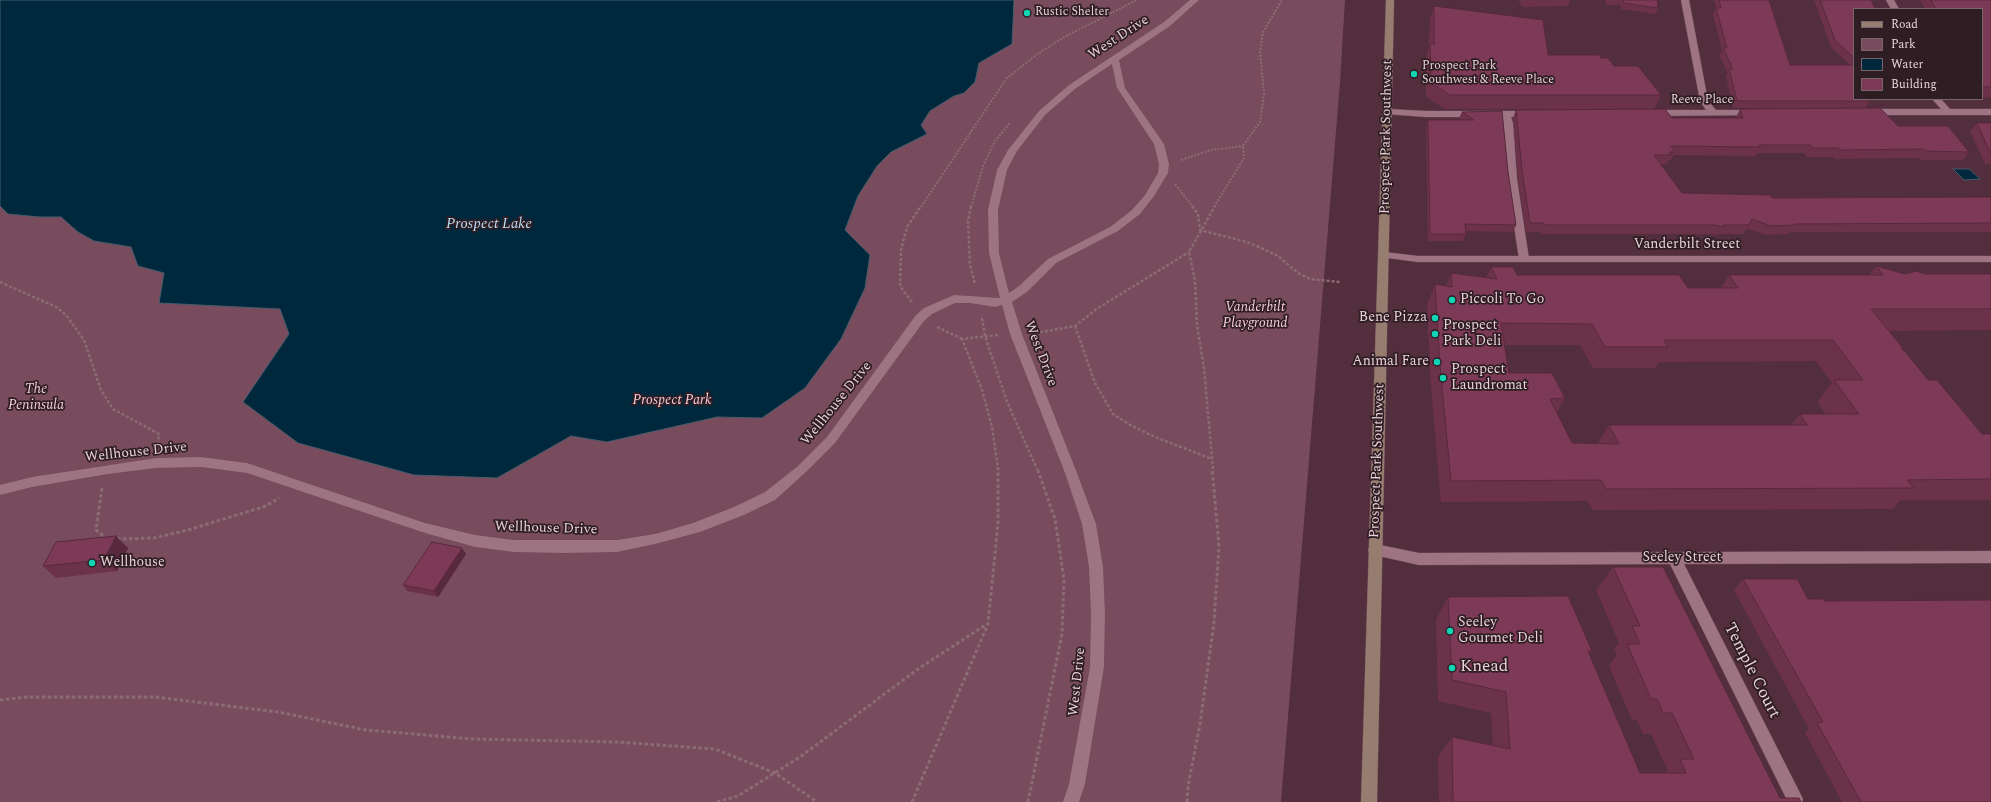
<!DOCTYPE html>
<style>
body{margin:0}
#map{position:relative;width:1991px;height:802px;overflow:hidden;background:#532e3c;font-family:Spectral,serif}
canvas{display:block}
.legend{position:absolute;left:1853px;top:8px;width:130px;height:92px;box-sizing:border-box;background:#2e1d23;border:1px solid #79656b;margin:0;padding:5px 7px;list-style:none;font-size:12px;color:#e9d1d8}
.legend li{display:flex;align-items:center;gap:8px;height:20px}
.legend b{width:20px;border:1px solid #79656b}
</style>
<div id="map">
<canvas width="1991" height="802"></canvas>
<ul class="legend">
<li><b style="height:5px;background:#977d6f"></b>Road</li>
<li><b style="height:11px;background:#784c5c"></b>Park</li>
<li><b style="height:11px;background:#00283d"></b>Water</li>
<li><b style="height:11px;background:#7d3a56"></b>Building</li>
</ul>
</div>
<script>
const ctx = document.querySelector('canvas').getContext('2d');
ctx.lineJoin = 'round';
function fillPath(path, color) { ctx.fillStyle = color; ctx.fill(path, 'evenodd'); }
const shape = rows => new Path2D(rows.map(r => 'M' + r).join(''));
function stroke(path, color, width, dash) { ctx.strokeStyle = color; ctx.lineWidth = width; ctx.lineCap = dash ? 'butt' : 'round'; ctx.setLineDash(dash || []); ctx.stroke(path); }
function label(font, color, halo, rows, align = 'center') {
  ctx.font = font + ' Spectral,serif'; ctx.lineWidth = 3.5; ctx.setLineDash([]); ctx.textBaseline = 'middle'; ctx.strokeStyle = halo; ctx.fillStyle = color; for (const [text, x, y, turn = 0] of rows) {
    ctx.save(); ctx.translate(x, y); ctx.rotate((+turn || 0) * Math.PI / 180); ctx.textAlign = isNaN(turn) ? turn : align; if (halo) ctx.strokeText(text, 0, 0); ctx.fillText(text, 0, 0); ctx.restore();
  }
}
const green = shape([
 [0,0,1345,0,1340,82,1281,802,0,802]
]);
const water = shape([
 [0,0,1014,0,1012,44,979,63,975,82,964,93,954,96,930,111,921,125,927,134,891,152,877,166,858,196,845,230,870,255,865,288,841,339,805,388,762,418,717,417,607,442,571,436,497,478,414,475,298,443,243,402,289,334,280,309,159,303,164,273,138,266,131,247,94,241,78,232,61,217,40,217,8,214,0,206,0,0],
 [1953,169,1969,169,1980,179,1964,180,1953,169]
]);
const pathFar2 = shape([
 [1181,160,1211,150,1243,146],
 [1175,184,1193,207],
 [921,207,1006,79,1036,55,1064,37,1137,0],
 [971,207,983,166,995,141,1010,123],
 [1214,207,1244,158,1243,146,1260,122,1264,94,1260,52,1263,32,1282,0]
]);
const pathFar1 = shape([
 [971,206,968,221,970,265,975,284],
 [1192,206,1198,214,1200,230,1247,242,1259,247,1278,256,1298,273,1310,279,1340,282],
 [0,282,56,307,66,315,84,340,101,390,113,409,159,434,158,445],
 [912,302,900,286,901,250,907,227,921,206],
 [982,318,985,336,1007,402,1037,469],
 [1075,326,1095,383,1113,414,1132,426,1155,437,1212,459],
 [937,327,962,339],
 [1035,333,1075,326,1098,308,1189,252],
 [998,335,962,339,982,390,992,427,998,469],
 [1213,469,1204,368,1197,325,1195,281,1189,252,1215,206]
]);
const path = shape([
 [102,488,96,530,106,538],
 [117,539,154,538,188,530,266,506,279,498],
 [0,700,27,697,155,697,278,712,366,730,472,739,617,742,715,749,775,773,817,802],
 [717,802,738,796,800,757,918,669,987,624],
 [912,802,988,624,998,523,998,468],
 [1028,802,1062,634,1064,579,1055,519,1037,468],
 [1187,802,1188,786,1200,724,1214,623,1219,546,1212,468]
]);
const lane = shape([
 [1505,111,1510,114,1513,123,1517,179,1529,259,1524,262,1519,259,1507,179,1503,123,1500,114,1505,111]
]);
const street = shape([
 [1190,0,1199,0,1170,26,1119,60,1125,88,1164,144,1169,164,1168,173,1154,196,1140,214,1118,231,1056,263,1027,292,1012,302,1022,334,1077,473,1096,524,1103,567,1105,614,1104,667,1085,784,1079,802,1063,802,1069,784,1090,667,1091,614,1089,567,1082,524,1065,473,1010,334,1002,305,995,307,970,303,955,303,932,314,924,321,835,443,806,472,775,500,744,515,700,532,655,544,617,552,563,553,514,552,475,547,425,533,247,473,201,467,156,468,108,474,32,487,0,495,0,485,32,477,156,458,201,457,247,463,425,523,475,535,514,540,617,540,655,534,693,523,734,507,765,492,798,466,827,437,916,315,924,308,954,295,1000,298,989,253,988,210,997,170,1008,150,1039,111,1069,85,1164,22,1190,0],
 [1112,64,1117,88,1154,144,1159,164,1158,173,1145,195,1132,210,1110,227,1048,259,1019,286,1009,293,999,253,998,210,1007,170,1017,151,1045,115,1075,89,1112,64],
 [1681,0,1689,0,1708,101,1716,110,1754,110,1757,111,1757,115,1652,116,1647,113,1652,110,1706,110,1700,101,1681,0],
 [1886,0,1894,0,1899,9,1891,9,1886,0],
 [1932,99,1941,99,1950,109,1991,109,1991,115,1868,115,1863,112,1868,109,1941,109,1932,99],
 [1388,109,1426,111,1530,111,1535,114,1530,117,1426,117,1385,114,1383,112,1388,109],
 [1384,252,1418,256,1991,256,1991,262,1418,262,1380,257,1379,255,1384,252],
 [1375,544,1419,553,1991,551,1991,563,1684,564,1803,799,1802,802,1788,802,1670,564,1419,565,1370,554,1368,550,1370,546,1375,544]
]);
const secondary = shape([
 [1386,0,1394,0,1377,802,1361,802,1386,0]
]);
const wall = shape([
 [1518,0,1570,0,1568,6,1523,7],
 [1606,0,1657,0,1658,8,1656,14,1621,9,1620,5,1606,5],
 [1714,0,1769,0,1790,65,1850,65,1831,47,1814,0,1871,0,1854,9,1854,99,1870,101,1865,108,1733,108,1726,76,1728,73,1719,55,1722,51,1713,14,1716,8],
 [1920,0,1991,0,1991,98,1982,97,1982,9,1925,9],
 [1434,6,1548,55,1601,58,1661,95,1654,109,1445,109,1426,97,1426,58,1429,47,1430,19],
 [1740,109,1898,126,1969,152,1963,160,1920,160,1918,158,1835,159,1833,157,1807,157,1804,153,1757,153,1756,156,1674,155,1671,160,1669,160,1667,164,1660,164,1682,193,1772,198,1991,197,1991,232,1790,232,1789,234,1765,235,1747,228,1743,234,1718,234,1716,236,1711,234,1541,234,1540,232,1526,232,1518,179,1513,118,1516,110,1672,118,1736,118],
 [1502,111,1508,172,1516,225,1513,232,1465,231,1466,234,1463,241,1428,241,1426,127,1428,120,1462,120,1459,118,1462,112],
 [1977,123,1991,123,1991,165,1990,164,1985,164,1970,131],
 [1876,266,1905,274,1991,274,1991,330,1888,331,1902,350,1928,380,1982,434,1991,434,1991,500,1901,500,1893,509,1592,510,1588,501,1441,502,1431,387,1427,305,1435,284,1446,286,1451,273,1486,278,1491,267,1517,275,1688,288,1721,288,1729,275,1869,275],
 [1505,345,1580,345,1593,368,1655,368,1659,362,1816,361,1832,383,1817,402,1826,414,1800,414,1791,425,1609,425,1598,443,1572,443,1557,412,1565,398,1509,373],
 [128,548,117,571,56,578,43,566],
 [466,554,438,597,407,591,403,585],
 [1613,567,1780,798,1801,802,1439,802,1438,757,1452,737,1493,745,1491,713,1438,701,1436,620,1448,597,1592,651,1589,655,1640,773,1666,773,1668,771,1651,734,1643,734,1637,720,1632,720,1609,666,1617,655,1614,649,1619,643,1596,590],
 [1743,579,1808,599,1824,601,1991,802,1842,802,1805,733,1809,729,1734,590]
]);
const shadedWall = shape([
 [116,536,128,548,117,571,104,560],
 [462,548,466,554,438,597,434,591]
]);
const building = shape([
 [1623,0,1657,0,1658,8,1623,3,1623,0],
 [1719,0,1769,0,1790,65,1854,65,1854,99,1868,99,1870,101,1737,101,1729,69,1733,69,1723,48,1727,48,1716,8,1721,8,1719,0],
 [1820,0,1871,0,1875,9,1854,9,1854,58,1835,40,1820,0],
 [1931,0,1991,0,1991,87,1982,87,1982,9,1936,9,1931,0],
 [1434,6,1543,20,1548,55,1599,55,1601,58,1608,58,1614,66,1638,66,1661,95,1450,95,1431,83,1430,44,1435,44,1434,41,1434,6],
 [1880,108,1898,126,1948,126,1969,152,1926,151,1924,149,1840,150,1838,148,1813,148,1810,145,1759,145,1761,147,1671,146,1675,152,1669,152,1671,155,1654,155,1682,193,1770,195,1772,198,1991,197,1991,223,1794,224,1795,225,1771,226,1752,219,1749,225,1723,225,1722,227,1716,225,1545,225,1544,223,1530,223,1522,170,1516,110,1665,109,1672,118,1743,118,1740,109,1880,108],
 [1502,111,1508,172,1516,225,1465,224,1466,234,1430,234,1428,120,1474,120,1462,112,1502,111],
 [1977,123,1991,123,1991,154,1977,123],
 [1876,266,1905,274,1916,271,1925,274,1991,274,1991,309,1871,309,1902,347,1902,350,1904,350,1928,380,1937,380,1982,434,1991,434,1991,479,1907,480,1914,488,1606,489,1601,480,1451,481,1440,366,1435,284,1452,287,1451,273,1497,279,1491,267,1513,267,1517,275,1679,275,1688,288,1738,288,1729,275,1883,275,1876,266],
 [1501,323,1592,324,1605,347,1668,347,1664,340,1833,340,1863,380,1834,380,1859,414,1800,414,1807,425,1609,425,1619,444,1572,443,1550,399,1565,398,1552,373,1509,373,1501,323],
 [116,536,104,560,43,566,56,542,116,536],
 [432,542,462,548,434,591,403,585,432,542],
 [1613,567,1663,567,1780,798,1799,798,1801,802,1453,802,1452,737,1510,749,1506,692,1452,680,1448,597,1568,596,1592,651,1588,651,1640,773,1686,773,1680,759,1694,759,1672,713,1663,713,1657,699,1651,699,1627,644,1640,644,1632,626,1640,626,1613,567],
 [1743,579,1797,579,1808,599,1823,599,1824,601,1991,600,1991,802,1861,802,1817,723,1823,722,1743,579]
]);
const markers = [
 [1027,13,4,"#10d5b4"],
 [1414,74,4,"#10d5b4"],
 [1452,300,4,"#10d5b4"],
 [1435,318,4,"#10d5b4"],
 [1435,334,4,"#10d5b4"],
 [1437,362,4,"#10d5b4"],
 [1443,378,4,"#10d5b4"],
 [92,563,4,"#10d5b4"],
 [1450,631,4,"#10d5b4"],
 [1452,668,4,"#10d5b4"]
];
const farPoinames = [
 ["Rustic Shelter",1035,13],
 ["Prospect Park",1422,67],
 ["Southwest & Reeve Place",1422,81]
];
const farStreetnames = [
 ["Reeve Place",1702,101]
];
const streetNames = [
 ["West Drive",1119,38,-33],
 ["Prospect Park Southwest",1387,137,-89],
 ["Vanderbilt Street",1687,245],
 ["West Drive",1040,354,69],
 ["Wellhouse Drive",837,404,-51],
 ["Wellhouse Drive",136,453,-6],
 ["Prospect Park Southwest",1378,461,-88],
 ["Wellhouse Drive",546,529,2],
 ["Seeley Street",1682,558],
 ["West Drive",1078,682,-84]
];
const poiNames = [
 ["Piccoli To Go",1460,300],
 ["Bene Pizza",1427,318,"right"],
 ["Prospect",1443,326],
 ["Park Deli",1443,342],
 ["Animal Fare",1429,362,"right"],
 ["Prospect",1451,370],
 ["Laundromat",1451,386],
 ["Wellhouse",100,563],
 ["Seeley",1458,623],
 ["Gourmet Deli",1458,639]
];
const parkNames = [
 ["Vanderbilt",1255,308],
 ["Playground",1255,324],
 ["The",36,390],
 ["Peninsula",36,406],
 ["Prospect Park",672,401]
];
const waterNames = [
 ["Prospect Lake",489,225]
];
const nearPoinames = [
 ["Knead",1460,668]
];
const nearStreetnames = [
 ["Temple Court",1751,671,63]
];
fillPath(green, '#784c5c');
fillPath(water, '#00283d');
stroke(water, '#465b6c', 1);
stroke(lane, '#6d4d59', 1);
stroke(street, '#6d4d59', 1);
stroke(secondary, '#6d4d59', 1);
stroke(pathFar2, '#8b6b76', 2, [2, 1.5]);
stroke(pathFar1, '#8b6b76', 2.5, [3, 2]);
stroke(path, '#8b6b76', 3, [3.5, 2.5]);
fillPath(lane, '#9e7382');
fillPath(street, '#9e7382');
fillPath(secondary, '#977d6f');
fillPath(wall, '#6c324a');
fillPath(shadedWall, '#58293c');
fillPath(building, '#7d3a56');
stroke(building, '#58293c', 1);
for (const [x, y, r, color] of markers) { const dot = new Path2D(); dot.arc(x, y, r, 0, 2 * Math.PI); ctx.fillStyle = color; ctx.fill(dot); stroke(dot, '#2e1d23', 1.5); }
label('12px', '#e9d1d8', '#2e1d23', farPoinames, 'left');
label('12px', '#e9d1d8', '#2e1d23', farStreetnames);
label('14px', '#e9d1d8', '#2e1d23', streetNames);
label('14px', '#e9d1d8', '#2e1d23', poiNames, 'left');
label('italic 14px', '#f4cad8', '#2e1d23', parkNames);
label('italic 15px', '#b8ddf5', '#2e1d23', waterNames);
label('17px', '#e9d1d8', '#2e1d23', nearPoinames, 'left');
label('17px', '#e9d1d8', '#2e1d23', nearStreetnames);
</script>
